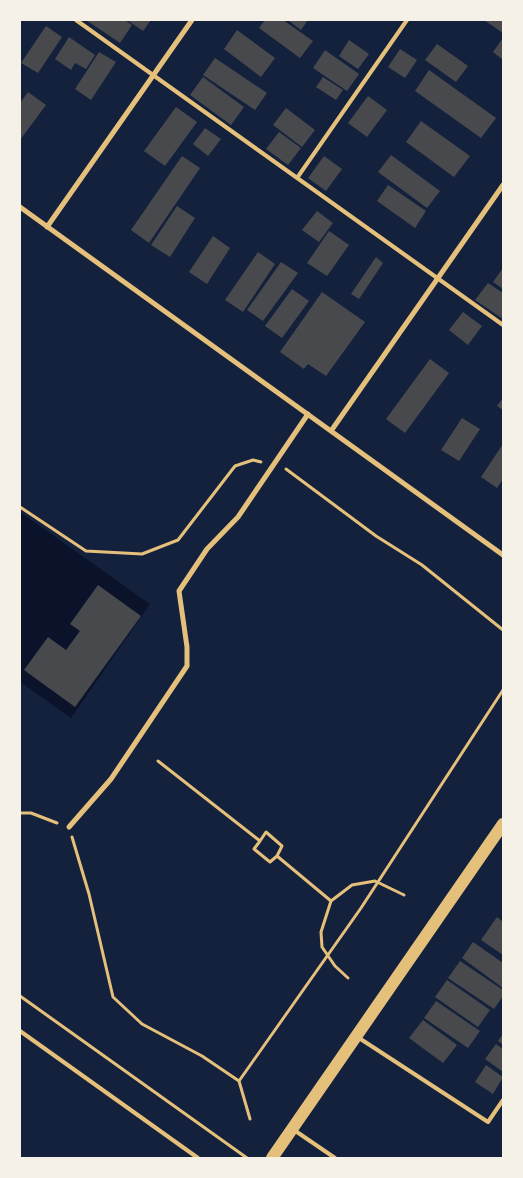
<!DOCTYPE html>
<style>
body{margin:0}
#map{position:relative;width:523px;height:1178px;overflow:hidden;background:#14213d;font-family:Rubik,sans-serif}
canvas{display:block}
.frame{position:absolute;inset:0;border:21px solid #f6f1e7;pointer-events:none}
</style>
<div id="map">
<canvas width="523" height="1178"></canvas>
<div class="frame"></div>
</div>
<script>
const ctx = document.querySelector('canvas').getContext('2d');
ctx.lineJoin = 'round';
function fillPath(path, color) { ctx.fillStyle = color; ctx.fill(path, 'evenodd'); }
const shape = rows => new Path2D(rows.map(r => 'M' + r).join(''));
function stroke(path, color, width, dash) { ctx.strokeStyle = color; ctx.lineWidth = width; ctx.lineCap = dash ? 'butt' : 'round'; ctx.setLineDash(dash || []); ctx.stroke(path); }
const water = shape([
 [20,512,150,604,71,718,20,682]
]);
const building = shape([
 [86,20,125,20,132,25,120,43],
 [127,20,151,20,143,31],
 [265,20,283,20,313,41,300,58,259,28],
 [288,20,308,20,301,30],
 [484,20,503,20,503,33],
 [46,26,62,37,38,73,21,63],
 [237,30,275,58,261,77,224,49],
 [69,37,95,55,86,69,75,63,71,70,55,59],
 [503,38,503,60,493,52],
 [349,40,369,54,358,69,339,56],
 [437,44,468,66,456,82,425,60],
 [400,49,417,60,405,78,388,67],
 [325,50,359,74,347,91,313,68],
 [99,52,116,62,91,100,75,89],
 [215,58,267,93,255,110,203,75],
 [429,70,496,118,481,138,415,91],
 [203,77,244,107,231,125,190,95],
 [323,77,343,90,336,100,316,87],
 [28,92,46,105,20,140,20,103],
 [368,96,387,110,367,137,348,123],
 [176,107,197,122,165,166,144,151],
 [286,108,315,130,302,147,273,125],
 [421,121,470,156,454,177,406,142],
 [205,128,221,139,208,156,193,144],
 [279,132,301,148,288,165,266,149],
 [391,155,440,191,427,208,378,172],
 [182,156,200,168,149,243,131,230],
 [324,156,342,169,326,191,308,178],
 [388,185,426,211,415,228,377,201],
 [177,206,195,218,170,257,151,245],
 [317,211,333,223,319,242,302,230],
 [329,231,349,245,327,276,307,263],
 [213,236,230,248,207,284,189,272],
 [258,252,275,264,243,312,225,300],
 [376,257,383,263,359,299,351,294],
 [281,262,298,273,263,321,247,310],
 [503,268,503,289,493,282],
 [488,283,503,293,503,319,475,300],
 [292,289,309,301,282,338,265,326],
 [322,292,365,322,326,376,308,364,304,369,280,352],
 [463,312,482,326,468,345,449,330],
 [430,359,449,373,405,433,386,419],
 [503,398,503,410,497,406],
 [462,418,480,429,459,461,441,450],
 [503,444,503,479,497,488,481,477],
 [98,585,141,616,75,707,24,670,48,637,66,650,80,631,70,624],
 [497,917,503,922,503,955,481,940],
 [473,942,503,963,503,988,462,958],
 [460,961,503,990,503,996,494,1009,448,978],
 [447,980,490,1010,478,1027,435,997],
 [436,1001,480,1031,468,1048,424,1018],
 [423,1020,457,1045,443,1063,409,1038],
 [503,1034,503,1045,498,1041],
 [496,1044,503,1049,503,1072,485,1059],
 [486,1065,503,1077,493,1094,475,1082]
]);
const path = shape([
 [286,469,376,536,422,565,503,630],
 [20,507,86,551,142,554,178,540,235,466,253,460,261,462],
 [158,761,260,841,266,832,282,846,277,856,331,901,352,885,375,881,404,895],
 [20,813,31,813,57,823],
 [72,837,89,894,113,997,142,1024,202,1056,239,1081,250,1119],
 [260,841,254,849,270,862,277,856],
 [331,901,321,932,322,947,335,966,348,978],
 [20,996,247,1158],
 [239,1081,361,908,503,690]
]);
const service = shape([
 [76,20,503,325],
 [297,178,407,20],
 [20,1031,198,1158],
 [359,1038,488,1122,503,1100],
 [294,1130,335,1158]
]);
const minor = shape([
 [20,207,503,555],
 [47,227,192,20],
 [331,431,503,185],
 [69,827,111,779,187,666,187,647,179,591,207,549,238,517,308,414]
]);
const primary = shape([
 [272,1158,503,824]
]);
fillPath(water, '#0b132b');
fillPath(building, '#48494c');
stroke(path, '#e5c07b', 3);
stroke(service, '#e5c07b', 4);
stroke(minor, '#e5c07b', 5);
stroke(primary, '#e5c07b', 12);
</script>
